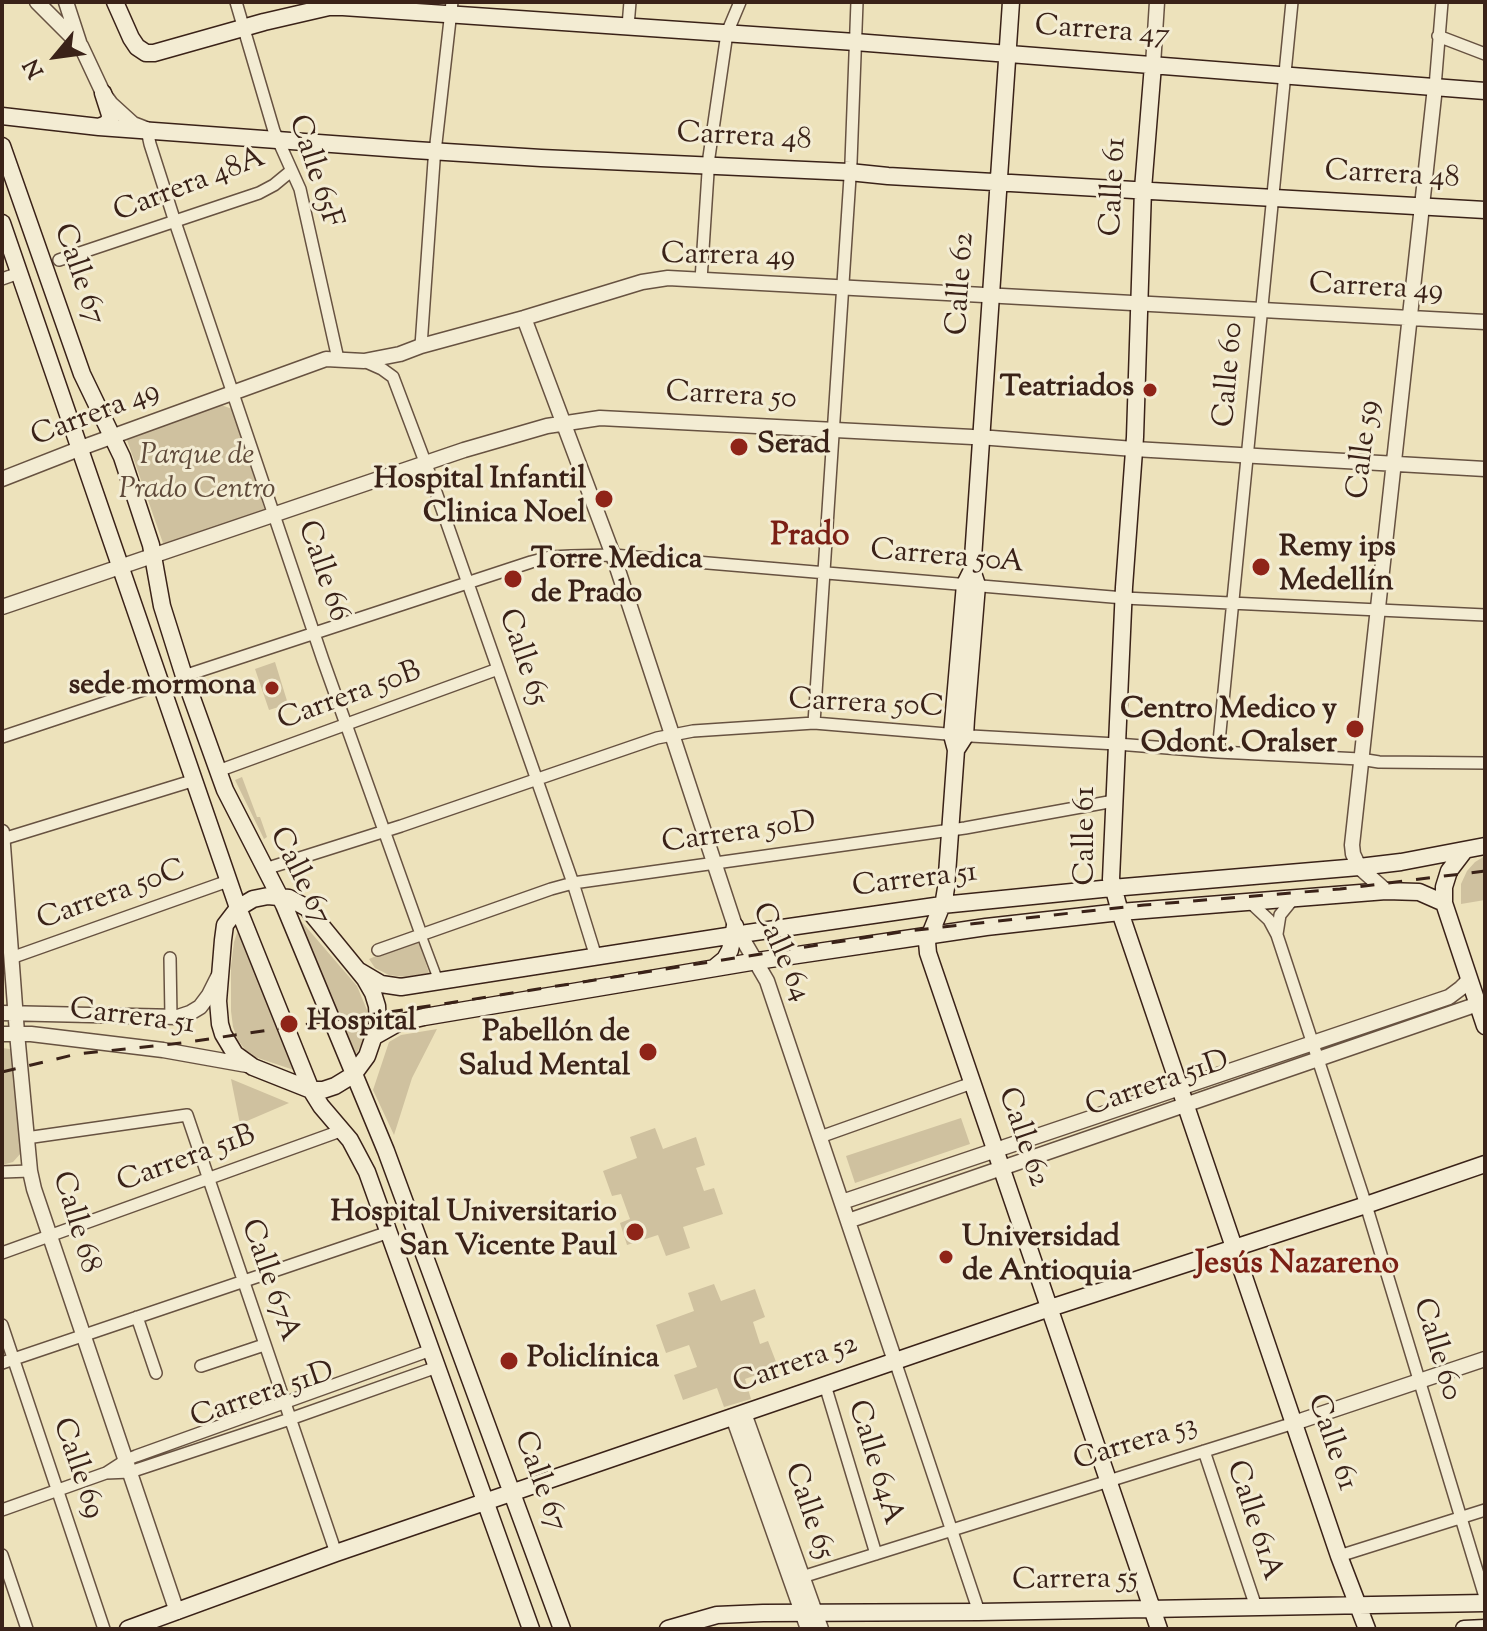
<!DOCTYPE html>
<meta charset="utf-8">
<style>
body{margin:0}
#map{position:relative;width:1487px;height:1631px;overflow:hidden;background:#ede2bb;font-family:"Sorts Mill Goudy",serif}
canvas{display:block}
.frame{position:absolute;inset:0;border:4px solid #3a2218;pointer-events:none}
.north{position:absolute;left:16px;top:16px;width:80px;height:80px;-webkit-text-stroke:6px #f3ecd3;paint-order:stroke;rotate:241deg;font-size:22px;font-weight:700;line-height:32px;text-align:center;color:#3a2218}
.north::after{content:'';display:block;margin:auto;width:28px;height:36px;background:#3a2218;clip-path:polygon(50% 0,100% 100%,50% 72%,0 100%)}
</style>
<div id="map">
<canvas width="1487" height="1631"></canvas>
<div class="frame"></div>
<div class="north">N</div>
</div>
<script>
const ctx = document.querySelector('canvas').getContext('2d');
ctx.lineJoin = 'round';
function fillPath(path, color) { ctx.fillStyle = color; ctx.fill(path, 'evenodd'); }
const shape = rows => new Path2D(rows.map(r => 'M' + r).join(''));
function stroke(path, color, width, dash) { ctx.strokeStyle = color; ctx.lineWidth = width; ctx.lineCap = dash ? 'butt' : 'round'; ctx.setLineDash(dash || []); ctx.stroke(path); }
function label(font, color, halo, rows, align = 'center') {
  ctx.font = font + ' "Sorts Mill Goudy",serif'; ctx.lineWidth = 6; ctx.setLineDash([]); ctx.textBaseline = 'middle'; ctx.strokeStyle = halo; ctx.fillStyle = color; for (const [text, x, y, turn = 0] of rows) {
    ctx.save(); ctx.translate(x, y); ctx.rotate((+turn || 0) * Math.PI / 180); ctx.textAlign = isNaN(turn) ? turn : align; if (halo) ctx.strokeText(text, 0, 0); ctx.fillText(text, 0, 0); ctx.restore();
  }
}
const green = shape([
 [216,403,232,409,265,511,164,546,127,440],
 [275,662,288,704,269,710,255,669],
 [242,777,257,817,260,817,267,837,264,839,235,780],
 [1485,856,1485,900,1461,904,1461,884,1467,871,1475,862],
 [295,914,357,986,367,1010,370,1022,368,1032,353,1060],
 [239,927,297,1071,255,1057,246,1051,238,1040,233,1027,231,1011,231,966,234,942],
 [418,939,429,973,405,977,389,975,375,968,369,959],
 [437,1029,412,1078,394,1135,373,1090,389,1042,401,1035],
 [2,1048,10,1049,15,1057,21,1153,13,1162,2,1165],
 [231,1079,289,1103,240,1124],
 [961,1118,970,1144,855,1183,846,1156],
 [655,1128,663,1149,696,1137,705,1165,696,1168,704,1191,714,1188,723,1214,683,1227,690,1248,666,1256,658,1235,627,1245,620,1223,630,1219,621,1194,612,1196,603,1171,637,1158,630,1137],
 [714,1284,721,1301,755,1289,765,1317,753,1322,760,1344,768,1341,778,1367,745,1379,751,1399,724,1407,717,1388,683,1400,674,1375,697,1367,689,1345,666,1353,656,1325,694,1311,688,1293]
]);
const pedestrian = shape([
 [421,934,439,982]
]);
const minor = shape([
 [236,2,274,131,300,189,338,359],
 [628,26,630,2],
 [1438,36,1485,54],
 [1435,87,1442,2],
 [147,130,150,144,175,222,323,660,421,934],
 [59,260,259,193,274,185,291,171],
 [2,279,19,273],
 [701,280,709,157,727,33,740,2],
 [421,346,434,161,452,2],
 [364,361,382,369,393,377,430,475,573,883,596,957],
 [184,676,531,562,550,557,571,556,613,555,1124,598,1485,615],
 [814,723,851,162,857,2],
 [2,737,161,684],
 [1218,752,1292,2],
 [218,771,498,669],
 [3,839,195,780],
 [265,869,401,826,657,738,693,731,814,723,971,736,1117,744,1218,752,1360,759,1379,762,1485,763],
 [1251,903,1269,920,1277,935,1366,1205,1485,1597],
 [1277,934,1280,915,1293,899],
 [378,950,551,889,573,883,965,828,1114,801],
 [11,958,228,881],
 [170,958,171,1017],
 [820,1137,972,1083],
 [26,1138,187,1115,336,1553],
 [2,1172,30,1171],
 [2,1253,343,1130],
 [137,1317,156,1373],
 [2,1325,104,1629],
 [895,1361,979,1612],
 [2,1363,389,1232],
 [201,1366,264,1345],
 [825,1385,876,1554],
 [1204,1451,1256,1607],
 [106,1473,126,1460,136,1456,431,1350],
 [2,1510,106,1473,130,1472,290,1419,437,1367],
 [2,1555,27,1629],
 [1339,1556,1485,1510],
 [802,1577,1294,1423]
]);
const tertiary = shape([
 [37,2,81,46,103,93,111,104,133,124,146,129],
 [66,2,79,42],
 [1153,65,1157,2],
 [524,318,613,555,735,926,767,981,895,1361],
 [2,479,89,445,326,359,364,361,400,354,421,346,524,318,642,282,668,278,1485,322],
 [2,607,464,450,547,426,600,418,992,438,1134,449,1485,469],
 [2,832,17,1033,30,1171,34,1189,177,1612],
 [1386,891,1359,867,1353,854,1352,845,1435,87],
 [2,1013,178,1017,190,1013,200,1007,209,995,218,977],
 [2,1034,31,1034,163,1050,247,1065],
 [842,1202,1449,997,1461,988,1469,980],
 [848,1221,1478,1004],
 [744,1413,821,1629],
 [733,1417,808,1629],
 [1294,1423,1485,1359]
]);
const secondary = shape([
 [115,2,131,38,137,47,146,53,154,53,264,22,329,7,343,7,855,42,1485,91],
 [1011,2,973,558,972,570,965,584,952,735,956,750,946,888,944,900,927,942,928,953,1159,1629],
 [1153,65,1143,189,1135,437,1124,587,1111,879,1120,912,1339,1556,1367,1629],
 [2,116,99,127,414,150,541,158,849,172,888,176,1485,210],
 [99,127,106,124,111,118,103,93],
 [2,146,82,374,122,457,151,545,162,606,184,676,225,790,284,905,386,1151,562,1629],
 [2,223,238,908,311,1090,321,1106,350,1140,367,1172,531,1629],
 [956,750,965,736,966,719,977,585,972,570],
 [1465,850,1449,871,1444,887,1444,903,1485,1026],
 [268,896,289,898,307,908,365,979,373,993,377,1006,378,1024,367,1056,353,1075,335,1086,323,1090,311,1090,253,1067,235,1054,223,1034,220,1024,218,1001,223,940,225,925,238,908,253,899,268,896],
 [714,968,725,959,730,950,735,926],
 [359,971,381,984,401,987,734,935,942,905,1112,888,1359,867,1401,862,1485,846],
 [375,1036,398,1023,424,1017,757,961,986,927,1120,912,1386,891,1419,892,1444,903],
 [128,1629,336,1553,1041,1311,1366,1205,1485,1164],
 [668,1629,717,1615,763,1613,979,1612,1485,1603],
 [1464,1629,1485,1628]
]);
const rail = shape([
 [2,1072,77,1054,182,1043,449,1003,907,931,1144,905,1340,889,1485,871]
]);
const markers = [
 [1150,390,8,"#8f2418"],
 [739,447,10,"#8f2418"],
 [604,499,10,"#8f2418"],
 [1261,567,10,"#8f2418"],
 [513,579,10,"#8f2418"],
 [272,688,8,"#8f2418"],
 [1355,729,10,"#8f2418"],
 [289,1024,10,"#8f2418"],
 [648,1052,10,"#8f2418"],
 [635,1232,10,"#8f2418"],
 [946,1257,8,"#8f2418"],
 [509,1361,10,"#8f2418"]
];
const streetNames = [
 ["Carrera 47",1102,33,4],
 ["Carrera 48",744,139,3],
 ["Calle 65F",313,172,72],
 ["Carrera 48",1392,177,3],
 ["Carrera 48A",190,187,-21],
 ["Calle 61",1116,187,-87],
 ["Carrera 49",728,258,1],
 ["Calle 67",77,275,71],
 ["Calle 62",963,284,-86],
 ["Carrera 49",1376,290,3],
 ["Calle 60",1231,375,-85],
 ["Carrera 50",731,398,3],
 ["Carrera 49",96,416,-21],
 ["Calle 59",1366,450,-83],
 ["Carrera 50A",947,559,5],
 ["Calle 66",321,572,71],
 ["Calle 65",521,658,71],
 ["Carrera 50B",350,698,-20],
 ["Carrera 50C",866,706,3],
 ["Carrera 50D",739,835,-8],
 ["Calle 61",1088,836,-90],
 ["Calle 67",298,877,64],
 ["Carrera 51",915,882,-7],
 ["Carrera 50C",112,897,-20],
 ["Calle 64",779,953,66],
 ["Carrera 51",132,1019,7],
 ["Carrera 51D",1158,1086,-19],
 ["Calle 62",1021,1138,71],
 ["Carrera 51B",187,1161,-20],
 ["Calle 68",74,1223,73],
 ["Calle 67A",268,1281,71],
 ["Calle 60",1435,1350,73],
 ["Carrera 52",796,1366,-19],
 ["Carrera 51D",263,1397,-19],
 ["Calle 61",1330,1443,71],
 ["Carrera 53",1136,1445,-17],
 ["Calle 64A",873,1463,73],
 ["Calle 69",76,1469,71],
 ["Calle 67",538,1482,70],
 ["Calle 65",807,1512,71],
 ["Calle 61A",1252,1521,72],
 ["Carrera 55",1075,1582,-1]
];
const poiNames = [
 ["Teatriados",1134,390],
 ["Serad",757,447,"left"],
 ["Hospital Infantil",586,482],
 ["Clinica Noel",586,516],
 ["Remy ips",1279,550,"left"],
 ["Medellín",1279,584,"left"],
 ["Torre Medica",531,562,"left"],
 ["de Prado",531,596,"left"],
 ["sede mormona",256,688],
 ["Centro Medico y",1337,712],
 ["Odont. Oralser",1337,746],
 ["Hospital",307,1024,"left"],
 ["Pabellón de",630,1035],
 ["Salud Mental",630,1069],
 ["Hospital Universitario",617,1215],
 ["San Vicente Paul",617,1249],
 ["Universidad",962,1240,"left"],
 ["de Antioquia",962,1274,"left"],
 ["Policlínica",527,1361,"left"]
];
const parkNames = [
 ["Parque de",197,458],
 ["Prado Centro",197,492]
];
const neighbourhoodNames = [
 ["Prado",810,539],
 ["Jesús Nazareno",1297,1267]
];
fillPath(green, '#cfc19f');
stroke(pedestrian, '#675241', 11);
stroke(minor, '#675241', 14);
stroke(tertiary, '#675241', 17);
stroke(secondary, '#3a2218', 19);
stroke(pedestrian, '#f3ecd3', 8);
stroke(minor, '#f3ecd3', 11);
stroke(tertiary, '#f3ecd3', 14);
stroke(secondary, '#f3ecd3', 16);
stroke(rail, '#3a2218', 3, [14, 14]);
for (const [x, y, r, color] of markers) { const dot = new Path2D(); dot.arc(x, y, r, 0, 2 * Math.PI); ctx.fillStyle = color; ctx.fill(dot); stroke(dot, '#f3ecd3', 3); }
label('30px', '#3a2218', '#f3ecd3', streetNames);
label('bold 30px', '#3a2218', '#f3ecd3', poiNames, 'right');
label('italic 30px', '#5f4a3a', '#f3ecd3', parkNames);
label('bold 32px', '#7a1f14', '#f3ecd3', neighbourhoodNames);
</script>
